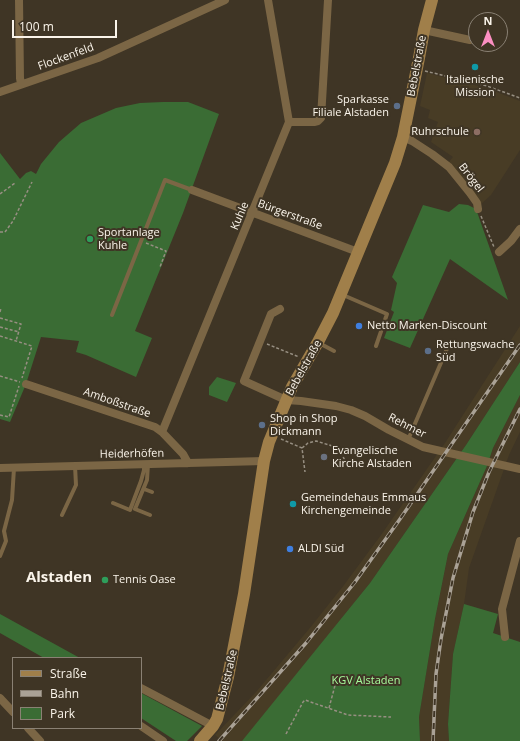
<!DOCTYPE html>
<meta charset="utf-8">
<style>
body{margin:0}
#map{position:relative;width:520px;height:741px;overflow:hidden;background:#3f3525;font-family:"Open Sans",sans-serif}
canvas{display:block}
.legend{position:absolute;left:12px;top:657px;width:130px;height:72px;box-sizing:border-box;background:#3f3525;border:1px solid #8a8174;margin:0;padding:5px 7px;list-style:none;font-size:12px;color:#faf4ea}
.legend li{display:flex;align-items:center;gap:8px;height:20px}
.legend b{width:20px;border:1px solid #8a8174}
.north{position:absolute;left:468px;top:12px;width:40px;height:40px;box-sizing:border-box;background:#3f3525;border:1px solid #8a8174;border-radius:50%;rotate:0deg;font-size:11px;font-weight:700;line-height:16px;text-align:center;color:#faf4ea}
.north::after{content:'';display:block;margin:auto;width:14px;height:18px;background:#fc8fc2;clip-path:polygon(50% 0,100% 100%,50% 72%,0 100%)}
.scale{position:absolute;left:12px;top:20px;width:105px;height:18px;box-sizing:border-box;border:2px solid #faf4ea;border-top:0;padding-left:5px;font-size:12px;line-height:14px;white-space:nowrap;color:#faf4ea;-webkit-text-stroke:3px #3f3525;paint-order:stroke}
</style>
<div id="map">
<canvas width="520" height="741"></canvas>
<ul class="legend">
<li><b style="height:5px;background:#a07f4a"></b>Straße</li>
<li><b style="height:5px;background:#aaa296"></b>Bahn</li>
<li><b style="height:11px;background:#3a6c34"></b>Park</li>
</ul>
<div class="north">N</div>
<div class="scale">100 m</div>
</div>
<script>
const ctx = document.querySelector('canvas').getContext('2d');
ctx.lineJoin = 'round';
function fillPath(path, color) { ctx.fillStyle = color; ctx.fill(path, 'evenodd'); }
const shape = rows => new Path2D(rows.map(r => 'M' + r).join(''));
function stroke(path, color, width, dash) { ctx.strokeStyle = color; ctx.lineWidth = width; ctx.lineCap = dash ? 'butt' : 'round'; ctx.setLineDash(dash || []); ctx.stroke(path); }
function label(font, color, halo, rows, align = 'center') {
  ctx.font = font + ' "Open Sans",sans-serif'; ctx.lineWidth = 4; ctx.setLineDash([]); ctx.textBaseline = 'middle'; ctx.strokeStyle = halo; ctx.fillStyle = color; for (const [text, x, y, turn = 0] of rows) {
    ctx.save(); ctx.translate(x, y); ctx.rotate((+turn || 0) * Math.PI / 180); ctx.textAlign = isNaN(turn) ? turn : align; if (halo) ctx.strokeText(text, 0, 0); ctx.fillText(text, 0, 0); ctx.restore();
  }
}
const built = shape([
 [427,73,486,88,520,101,520,150,491,195,480,205,448,163,453,157,431,142,438,122,428,118,430,110,420,106],
 [520,326,520,362,466,445,370,583,247,736,242,741,222,741,215,735,256,692,309,629,344,585,381,535,445,443],
 [520,395,520,432,509,455,469,568,464,604,453,654,448,724,449,741,420,741,419,717,435,619,448,554,487,466,493,448]
]);
const green = shape([
 [163,102,188,102,219,114,183,213,135,331,152,338,136,377,86,355,76,352,79,341,41,337,26,384,10,422,0,419,0,153,20,179,26,173,31,171,36,174,41,164,59,142,81,123,116,108,140,103],
 [459,204,468,205,476,209,508,300,450,259,410,348,384,338,394,312,391,310,397,283,392,277,423,205,449,212],
 [520,362,520,395,493,448,487,466,448,554,435,619,419,717,420,741,242,741,370,583,466,445],
 [217,377,236,383,227,402,209,395,209,387],
 [464,604,498,614,493,633,520,642,520,741,449,741,448,724,453,654],
 [0,614,69,652,80,658,44,658,0,633],
 [141,693,202,726,187,741,176,741,141,718]
]);
const path = shape([
 [425,71,487,86,520,98],
 [0,194,15,183],
 [481,216,494,247],
 [0,232,5,232,13,221,32,182],
 [146,243,166,251,160,267],
 [0,312,1,308],
 [0,318,21,324,16,341],
 [0,327,19,332],
 [0,336,32,346,22,378],
 [267,344,299,357],
 [0,376,20,382],
 [0,415,9,417,19,386],
 [281,439,302,448,305,472],
 [302,448,308,443,316,441,339,448,346,463],
 [329,708,338,674],
 [286,734,303,702,305,700,348,715,391,717]
]);
const lane = shape([
 [343,295,387,314,376,346],
 [112,315,165,180,192,190],
 [319,343,334,351],
 [408,440,449,344],
 [148,464,147,480,135,509,150,515],
 [144,489,152,492],
 [113,503,130,510,141,481,144,470,144,464],
 [62,515,76,485,75,466],
 [0,556,6,541,4,531,12,500,14,468]
]);
const street = shape([
 [19,0,20,78,21,84],
 [424,30,470,40],
 [0,92,98,58,225,0],
 [289,122,314,122,318,121,321,118,328,0],
 [403,137,412,141,432,154,449,167,470,193,477,203,478,209],
 [192,190,358,252],
 [499,252,511,241,520,229],
 [280,309,271,314,244,381,286,400,301,401,336,406,351,410,365,416,389,430,423,447,520,469],
 [26,384,155,427,162,432,183,454,188,463],
 [162,432,289,122,268,0],
 [0,468,264,461],
 [505,637,502,609,520,541],
 [141,688,213,726],
 [0,698,13,712],
 [141,726,163,741],
 [28,728,40,741]
]);
const secondary = shape([
 [200,741,213,726,217,719,228,677,244,594,264,461,269,442,292,387,318,342,333,313,395,163,403,137,419,58,424,30,432,0]
]);
const rail = shape([
 [219,741,306,643,355,582,400,519,520,345],
 [433,741,436,674,441,639,453,578,473,512,489,472,520,409]
]);
const markers = [
 [475,67,4,"#0f9aa8"],
 [397,106,4,"#5c6f8a"],
 [477,132,4,"#8d6e63"],
 [90,239,4,"#2e9e5b"],
 [359,326,4,"#3f7fe0"],
 [428,351,4,"#5c6f8a"],
 [262,425,4,"#5c6f8a"],
 [324,457,4,"#6b7280"],
 [293,504,4,"#0f9aa8"],
 [290,549,4,"#3f7fe0"],
 [105,580,4,"#2e9e5b"]
];
const streetNames = [
 ["Flockenfeld",66,57,-20],
 ["Bebelstraße",417,66,-79],
 ["Brögel",471,178,52],
 ["Bürgerstraße",290,215,20],
 ["Kuhle",240,216,-67],
 ["Bebelstraße",304,368,-61],
 ["Amboßstraße",117,403,19],
 ["Rehmer",407,426,27],
 ["Heiderhöfen",132,454,-1],
 ["Bebelstraße",227,680,-77]
];
const poiNames = [
 ["Italienische",475,80,"center"],
 ["Mission",475,93,"center"],
 ["Sparkasse",389,100,"right"],
 ["Filiale Alstaden",389,113,"right"],
 ["Ruhrschule",469,132,"right"],
 ["Sportanlage",98,233],
 ["Kuhle",98,246],
 ["Netto Marken-Discount",367,326],
 ["Rettungswache",436,345],
 ["Süd",436,358],
 ["Shop in Shop",270,419],
 ["Dickmann",270,432],
 ["Evangelische",332,451],
 ["Kirche Alstaden",332,464],
 ["Gemeindehaus Emmaus",301,498],
 ["Kirchengemeinde",301,511],
 ["ALDI Süd",298,549],
 ["Tennis Oase",113,580]
];
const parkNames = [
 ["KGV Alstaden",366,681]
];
const districtNames = [
 ["Alstaden",59,578]
];
fillPath(built, '#483c25');
fillPath(green, '#3a6c34');
stroke(path, '#978f82', 1.5, [3, 2]);
stroke(lane, '#7b6645', 4);
stroke(street, '#7b6645', 8);
stroke(secondary, '#a07f4a', 12);
stroke(rail, '#aaa296', 3.5);
stroke(rail, '#3f3525', 2, [6]);
for (const [x, y, r, color] of markers) { const dot = new Path2D(); dot.arc(x, y, r, 0, 2 * Math.PI); ctx.fillStyle = color; ctx.fill(dot); stroke(dot, '#3f3525', 1.5); }
label('11px', '#faf4ea', '#3f3525', streetNames);
label('11px', '#faf4ea', '#3f3525', poiNames, 'left');
label('11px', '#a7fb9c', '#3f3525', parkNames);
label('bold 15px', '#faf4ea', '#3f3525', districtNames);
</script>
